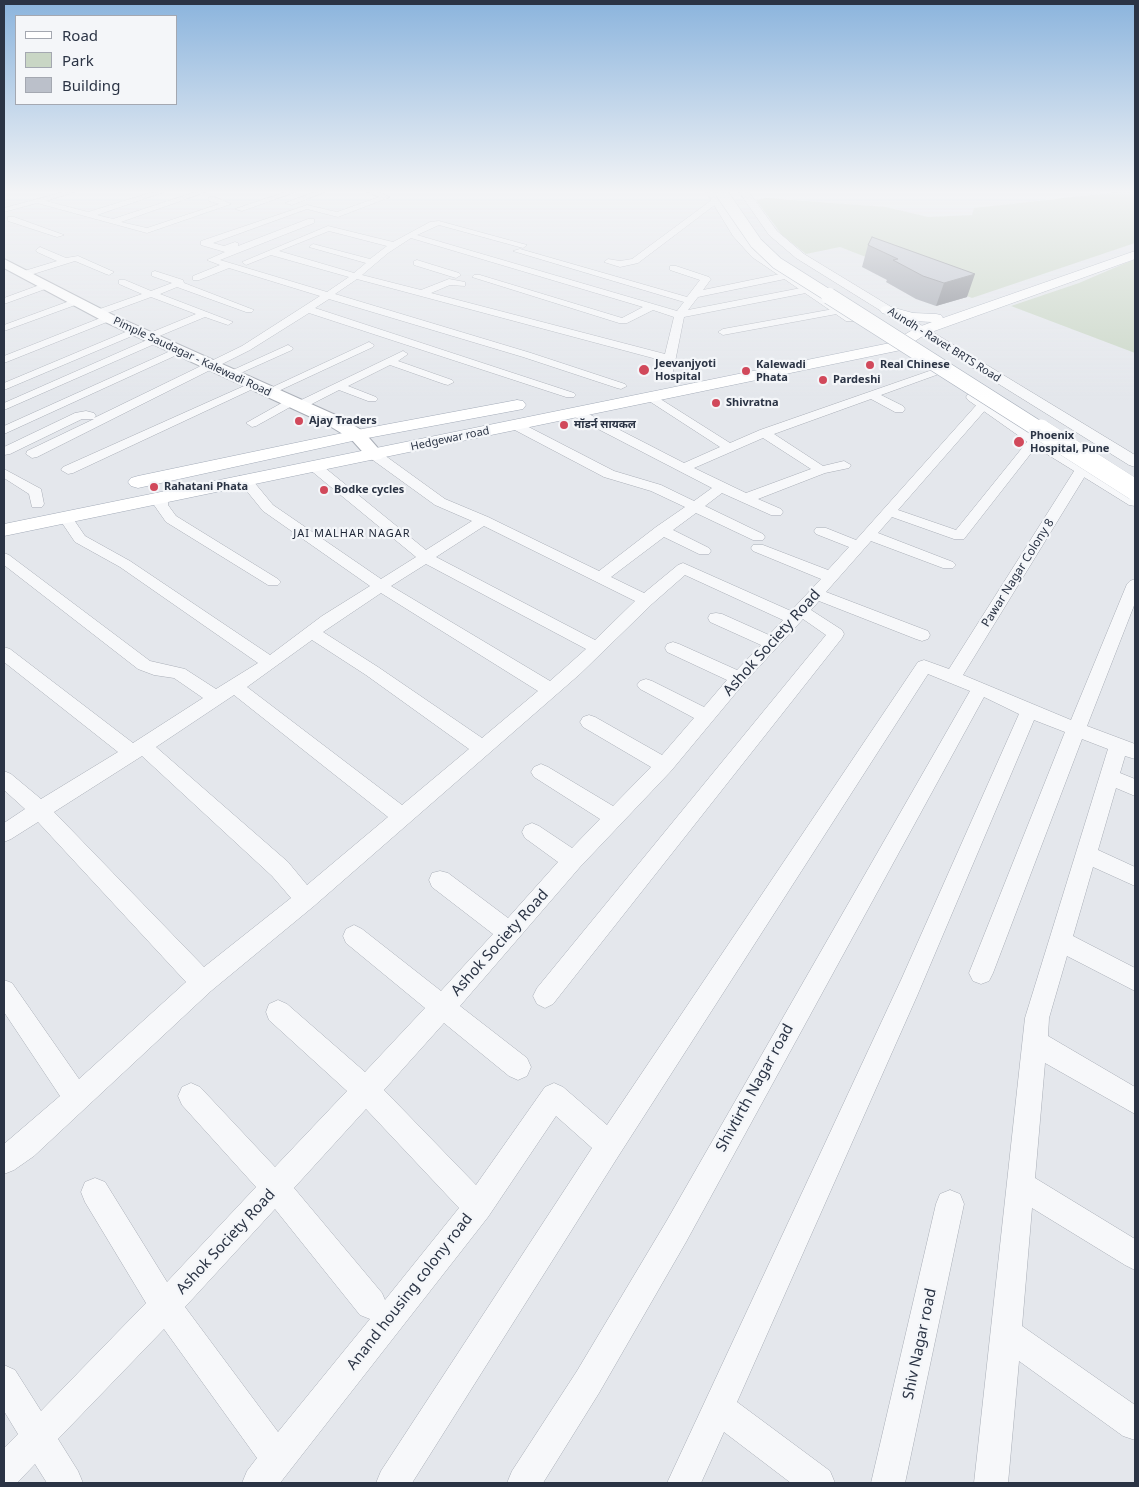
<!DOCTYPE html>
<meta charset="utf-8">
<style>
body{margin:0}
#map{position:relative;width:1139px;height:1487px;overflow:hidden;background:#e4e7ec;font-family:"Noto Sans",sans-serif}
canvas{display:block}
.frame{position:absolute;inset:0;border:5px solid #2b3445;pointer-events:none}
.legend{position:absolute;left:15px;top:15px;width:162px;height:90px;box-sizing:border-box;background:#f4f6f9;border:1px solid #a4a8b1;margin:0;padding:6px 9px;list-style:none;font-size:15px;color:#2b3445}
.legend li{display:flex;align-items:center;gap:10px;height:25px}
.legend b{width:25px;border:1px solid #a4a8b1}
</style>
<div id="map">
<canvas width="1139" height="1487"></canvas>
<div class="frame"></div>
<ul class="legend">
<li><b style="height:6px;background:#fff"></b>Road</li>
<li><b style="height:14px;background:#c9d6c5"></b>Park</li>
<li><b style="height:14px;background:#bbc0ca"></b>Building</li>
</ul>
</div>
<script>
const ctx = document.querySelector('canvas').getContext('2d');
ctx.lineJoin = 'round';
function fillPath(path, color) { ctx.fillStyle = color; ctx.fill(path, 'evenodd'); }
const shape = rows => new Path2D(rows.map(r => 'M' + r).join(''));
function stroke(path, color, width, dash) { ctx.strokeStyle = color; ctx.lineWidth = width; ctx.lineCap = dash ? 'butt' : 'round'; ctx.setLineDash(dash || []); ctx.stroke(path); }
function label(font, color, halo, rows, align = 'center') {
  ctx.font = font + ' "Noto Sans","Noto Sans Devanagari",sans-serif'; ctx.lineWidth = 4.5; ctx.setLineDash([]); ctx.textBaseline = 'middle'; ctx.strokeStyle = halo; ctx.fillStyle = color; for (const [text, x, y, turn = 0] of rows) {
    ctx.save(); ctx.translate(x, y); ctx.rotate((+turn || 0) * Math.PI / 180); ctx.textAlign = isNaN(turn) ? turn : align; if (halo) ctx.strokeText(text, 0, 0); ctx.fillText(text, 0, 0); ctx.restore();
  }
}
const green = shape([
 [1118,192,1134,192,1135,243,972,298,840,247,806,254,782,235,756,200,766,198,886,207,928,217,972,215,974,208],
 [1135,259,1135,353,1011,306,1079,283]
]);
const minor = shape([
 [63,192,75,192,46,201,88,212,153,192,164,192,97,215,113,219,195,192,206,192,121,222,147,228,219,204,209,201,209,197,215,197,231,204,147,233,37,203,4,212,4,208,63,192],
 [285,192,296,192,242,211,235,209,285,192],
 [314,192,325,192,292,205,285,203,314,192],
 [367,192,378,192,390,197,338,217,307,209,213,243,224,246,235,242,238,243,238,246,308,219,314,219,314,223,220,260,327,292,349,277,271,255,246,265,242,262,328,226,393,242,430,222,439,221,527,245,523,248,439,225,417,235,677,311,684,302,513,251,520,249,687,297,700,280,670,270,670,266,676,266,709,277,711,279,703,290,785,273,790,276,785,279,698,297,688,310,806,287,811,290,806,293,684,317,672,377,666,380,660,377,664,361,357,279,335,294,531,353,625,384,627,386,621,389,617,388,523,357,329,299,315,308,574,393,576,395,574,397,566,397,309,313,250,350,37,457,32,458,26,454,27,451,94,419,82,419,10,454,4,455,4,447,75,413,86,411,94,413,96,416,94,418,242,346,320,296,229,268,199,280,193,280,193,276,220,265,207,260,225,252,201,245,201,241,307,205,337,212,379,197,367,192],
 [329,231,387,246,370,259,313,244,309,247,366,263,354,273,279,251,329,231],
 [411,238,643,307,622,318,480,275,474,275,472,277,619,323,627,323,653,310,674,317,665,354,431,293,450,285,465,286,465,282,449,279,421,290,362,275,388,253,411,238],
 [1092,192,1100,192,1095,195,1092,195,1092,192],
 [713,199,720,201,638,263,620,267,604,262,608,259,620,261,632,259,713,199],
 [8,217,14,217,64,235,57,237,8,221,8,217],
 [40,247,66,258,78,256,114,272,109,275,106,274,75,261,27,276,21,276,21,272,57,261,37,252,36,250,40,247],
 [417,260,459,273,461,275,456,278,414,265,414,261,417,260],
 [155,271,183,280,184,283,254,310,252,312,246,312,177,287,160,294,233,322,228,325,205,317,157,337,160,340,159,342,4,410,4,403,147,340,144,337,145,335,196,314,151,297,102,315,94,315,94,311,142,294,119,284,119,280,125,280,151,291,172,283,152,276,152,272,155,271],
 [45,283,50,286,48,288,4,304,4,298,45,283],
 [75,299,78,300,78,304,4,331,4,325,75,299],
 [839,308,842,309,842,313,723,335,718,332,723,329,839,308],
 [108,315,113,318,112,320,4,363,4,356,108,315],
 [135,328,140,331,139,333,4,390,4,383,135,328],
 [369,342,374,345,373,347,272,394,264,394,262,392,369,342],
 [288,345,293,348,292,350,234,376,226,376,224,374,288,345],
 [177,348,181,349,182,351,181,353,4,434,4,426,177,348],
 [403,351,408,354,398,361,452,380,454,382,448,385,444,384,390,365,348,386,376,397,378,399,376,401,368,401,339,390,302,409,298,410,292,406,256,426,252,427,246,423,287,400,291,398,297,402,403,351],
 [935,369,941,372,939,374,881,395,903,406,905,409,903,412,895,412,871,399,774,434,823,466,844,461,851,465,849,468,825,473,758,499,781,509,783,512,781,515,771,515,722,493,705,506,763,534,765,537,763,540,753,540,696,513,673,530,709,548,711,551,709,554,699,554,664,537,611,577,644,593,678,565,683,563,791,611,821,579,753,551,751,548,753,545,763,545,828,570,849,547,816,534,814,531,816,528,826,528,856,540,980,401,984,400,988,401,990,404,988,407,898,510,956,530,1031,437,1039,437,1041,440,1039,443,964,539,954,539,892,517,878,533,953,562,956,565,953,568,943,568,871,541,826,592,928,631,930,635,928,639,922,641,916,639,819,601,811,610,842,630,844,634,842,638,553,1004,545,1008,537,1004,533,996,537,988,826,635,803,619,745,682,671,771,580,867,460,1006,527,1058,531,1067,527,1076,518,1080,509,1076,444,1023,384,1090,476,1185,545,1087,554,1083,563,1087,607,1125,918,662,924,660,949,669,1076,468,1078,465,1088,465,1090,468,963,675,1071,720,1127,584,1130,581,1135,579,1135,603,1087,726,1135,744,1135,759,1125,756,1120,773,1135,779,1135,796,1116,788,1098,850,1135,867,1135,886,1093,867,1073,936,1135,968,1135,991,1067,956,1049,1018,1048,1036,1135,1087,1135,1114,1045,1063,1035,1178,1135,1239,1135,1270,1125,1265,1032,1208,1022,1326,1135,1405,1135,1440,1123,1436,1019,1361,1008,1483,974,1483,1025,1018,1108,749,1082,739,993,973,989,981,981,984,973,981,969,973,1065,732,1034,720,917,996,737,1402,830,1471,835,1483,791,1483,724,1432,701,1483,667,1483,901,980,1019,714,984,697,686,1242,599,1393,543,1483,507,1483,512,1471,577,1371,666,1222,970,691,928,674,619,1155,412,1483,376,1483,381,1471,592,1148,556,1116,488,1217,280,1483,242,1483,247,1471,257,1458,164,1329,58,1439,78,1471,83,1483,47,1483,35,1464,17,1483,4,1483,4,1448,18,1434,4,1411,4,1365,15,1370,41,1411,146,1303,85,1202,81,1192,85,1182,95,1178,105,1182,167,1282,256,1187,182,1105,178,1096,182,1087,191,1083,200,1087,275,1167,347,1091,269,1020,266,1012,269,1004,278,1000,287,1004,365,1072,425,1008,346,943,343,936,346,929,354,925,362,929,441,991,493,934,432,887,429,880,432,873,440,871,448,873,508,918,558,862,525,838,522,832,525,826,532,823,539,826,572,848,600,819,534,777,531,772,534,767,541,764,548,767,613,806,651,767,583,727,580,722,583,717,589,715,595,717,662,755,694,718,640,689,637,685,640,681,646,679,652,681,704,707,727,680,667,652,665,648,667,644,673,642,679,644,737,670,761,645,710,622,708,618,710,614,716,613,722,614,769,635,783,620,685,575,652,604,580,674,314,906,211,991,34,1156,14,1170,4,1174,4,1144,60,1096,4,1012,4,980,12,983,79,1079,186,982,38,822,11,839,4,842,4,823,25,809,4,790,4,771,11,774,41,799,118,752,4,662,4,647,10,649,133,743,203,698,174,678,154,675,138,669,4,565,4,553,9,555,150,661,185,669,216,689,258,663,120,567,75,542,58,517,60,514,70,514,85,536,130,561,270,655,322,616,370,586,263,511,237,479,239,476,249,476,273,505,381,579,416,557,309,469,307,466,309,463,319,463,426,550,472,521,435,505,370,458,369,455,370,452,380,452,445,499,488,517,599,571,656,527,685,507,651,491,604,477,511,428,509,425,511,422,519,422,614,471,661,485,694,501,712,488,571,415,569,412,571,409,579,409,684,463,720,447,646,399,644,397,646,395,654,395,730,443,760,430,935,369],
 [763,438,811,469,746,493,694,468,763,438],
 [484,526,635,601,595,640,436,557,484,526],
 [426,564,586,649,550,681,391,586,426,564],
 [381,593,538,691,482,738,378,667,323,632,381,593],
 [312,640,366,675,469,749,402,805,247,687,312,640],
 [234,695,388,817,307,885,288,862,156,747,234,695],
 [142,756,272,876,291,898,204,967,54,812,142,756],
 [366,1109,459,1208,385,1300,382,1293,294,1188,366,1109],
 [275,1209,360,1315,370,1319,278,1432,185,1307,275,1209],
 [253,382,259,385,257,387,73,473,68,474,61,470,63,467,253,382],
 [4,469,41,489,44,504,42,507,32,507,29,494,4,478,4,469],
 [162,493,169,497,168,505,176,516,278,579,281,582,278,585,268,585,166,522,154,505,155,497,162,493],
 [950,1190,960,1194,964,1204,905,1483,871,1483,936,1204,940,1194,950,1190]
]);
const tertiary = shape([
 [706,192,716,192,741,232,760,253,854,315,856,318,854,321,846,321,752,257,733,236,706,192],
 [739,192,749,192,777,231,804,254,1135,455,1135,467,1129,465,796,258,769,235,739,192],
 [973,393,978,394,1041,437,1135,494,1135,506,1129,505,1029,443,968,400,966,397,968,394,973,393]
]);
const secondary = shape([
 [4,259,113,315,340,417,363,431,384,455,381,459,375,460,369,459,351,439,328,425,103,321,4,268,4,259]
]);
const primary = shape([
 [1135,251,1135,259,926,334,901,350,4,536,4,524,890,343,916,328,932,322,913,321,882,313,880,310,882,307,887,306,913,313,936,314,941,315,943,318,1135,251],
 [517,400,523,401,526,405,523,409,357,440,138,488,131,486,128,482,131,478,138,476,357,430,517,400]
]);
const primaryBridgeFar2 = shape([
 [721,192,756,243,777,263,831,297]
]);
const primaryBridgeFar1 = shape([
 [829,296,1043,432]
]);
const primaryBridge = shape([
 [1041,430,1135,490]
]);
const wall = shape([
 [872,237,967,297,936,306,916,299,886,282,887,280,862,267,868,245]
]);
const shadedWall = shape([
 [975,274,967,297,936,306,944,283]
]);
const building = shape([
 [872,237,975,274,944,283,923,276,893,260,898,259,868,245,872,237]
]);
const markers = [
 [870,365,5,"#d1495b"],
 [644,370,6,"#d1495b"],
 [746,371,5,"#d1495b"],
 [823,380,5,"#d1495b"],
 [716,403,5,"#d1495b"],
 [299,421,5,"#d1495b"],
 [564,425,5,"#d1495b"],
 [1019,442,6,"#d1495b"],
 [154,487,5,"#d1495b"],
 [324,490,5,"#d1495b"]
];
const farStreetnames = [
 ["Aundh - Ravet BRTS Road",944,345,32],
 ["Pimple Saudagar - Kalewadi Road",192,357,25],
 ["Hedgewar road",450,439,-12]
];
const farPoinames = [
 ["Jeevanjyoti",655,364],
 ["Hospital",655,377],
 ["Kalewadi",756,365],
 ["Phata",756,378],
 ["Real Chinese",880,365],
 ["Pardeshi",833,380],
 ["Shivratna",726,403],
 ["Ajay Traders",309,421],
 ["मॉडर्न सायकल",574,425],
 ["Phoenix",1030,436],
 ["Hospital, Pune",1030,449],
 ["Rahatani Phata",164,487],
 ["Bodke cycles",334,490]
];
const farNeighbourhoodnames = [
 ["JAI MALHAR NAGAR",352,534]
];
const streetNames = [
 ["Pawar Nagar Colony 8",1018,573,-58]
];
const nearStreetnames = [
 ["Ashok Society Road",772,643,-48],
 ["Ashok Society Road",500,943,-48],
 ["Shivtirth Nagar road",755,1088,-61],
 ["Ashok Society Road",226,1242,-47],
 ["Anand housing colony road",410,1292,-52],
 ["Shiv Nagar road",920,1344,-78]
];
fillPath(green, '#c9d6c5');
stroke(minor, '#a9aeb7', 1);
stroke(tertiary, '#a9aeb7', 1);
stroke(secondary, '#a9aeb7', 2);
stroke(primary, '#a3abb8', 1);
fillPath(minor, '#f7f8fa');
fillPath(tertiary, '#f7f8fa');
fillPath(secondary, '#fff');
fillPath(primary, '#fff');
stroke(primaryBridgeFar2, '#a3abb8', 13, []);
stroke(primaryBridgeFar1, '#a3abb8', 17, []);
stroke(primaryBridge, '#a3abb8', 21, []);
stroke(primaryBridgeFar2, '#fff', 12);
stroke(primaryBridgeFar1, '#fff', 16);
stroke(primaryBridge, '#fff', 21);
fillPath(wall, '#a1a5ae');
fillPath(shadedWall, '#83868d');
fillPath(building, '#bbc0ca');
stroke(building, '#83868d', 1);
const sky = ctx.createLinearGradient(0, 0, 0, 400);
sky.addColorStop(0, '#8bb4dd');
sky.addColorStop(0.48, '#f3f4f6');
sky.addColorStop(1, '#f3f4f600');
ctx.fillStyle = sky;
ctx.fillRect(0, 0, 1139, 400);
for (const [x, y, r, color] of markers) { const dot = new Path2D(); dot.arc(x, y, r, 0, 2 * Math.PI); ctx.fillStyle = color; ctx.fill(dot); stroke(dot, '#f4f6f9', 2); }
label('11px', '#2b3445', '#f4f6f9', farStreetnames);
label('bold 11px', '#2b3445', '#f4f6f9', farPoinames, 'left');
ctx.letterSpacing = '1px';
label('11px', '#1d2536', '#f4f6f9', farNeighbourhoodnames);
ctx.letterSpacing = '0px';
label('12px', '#2b3445', '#f4f6f9', streetNames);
label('15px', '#2b3445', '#f4f6f9', nearStreetnames);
</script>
